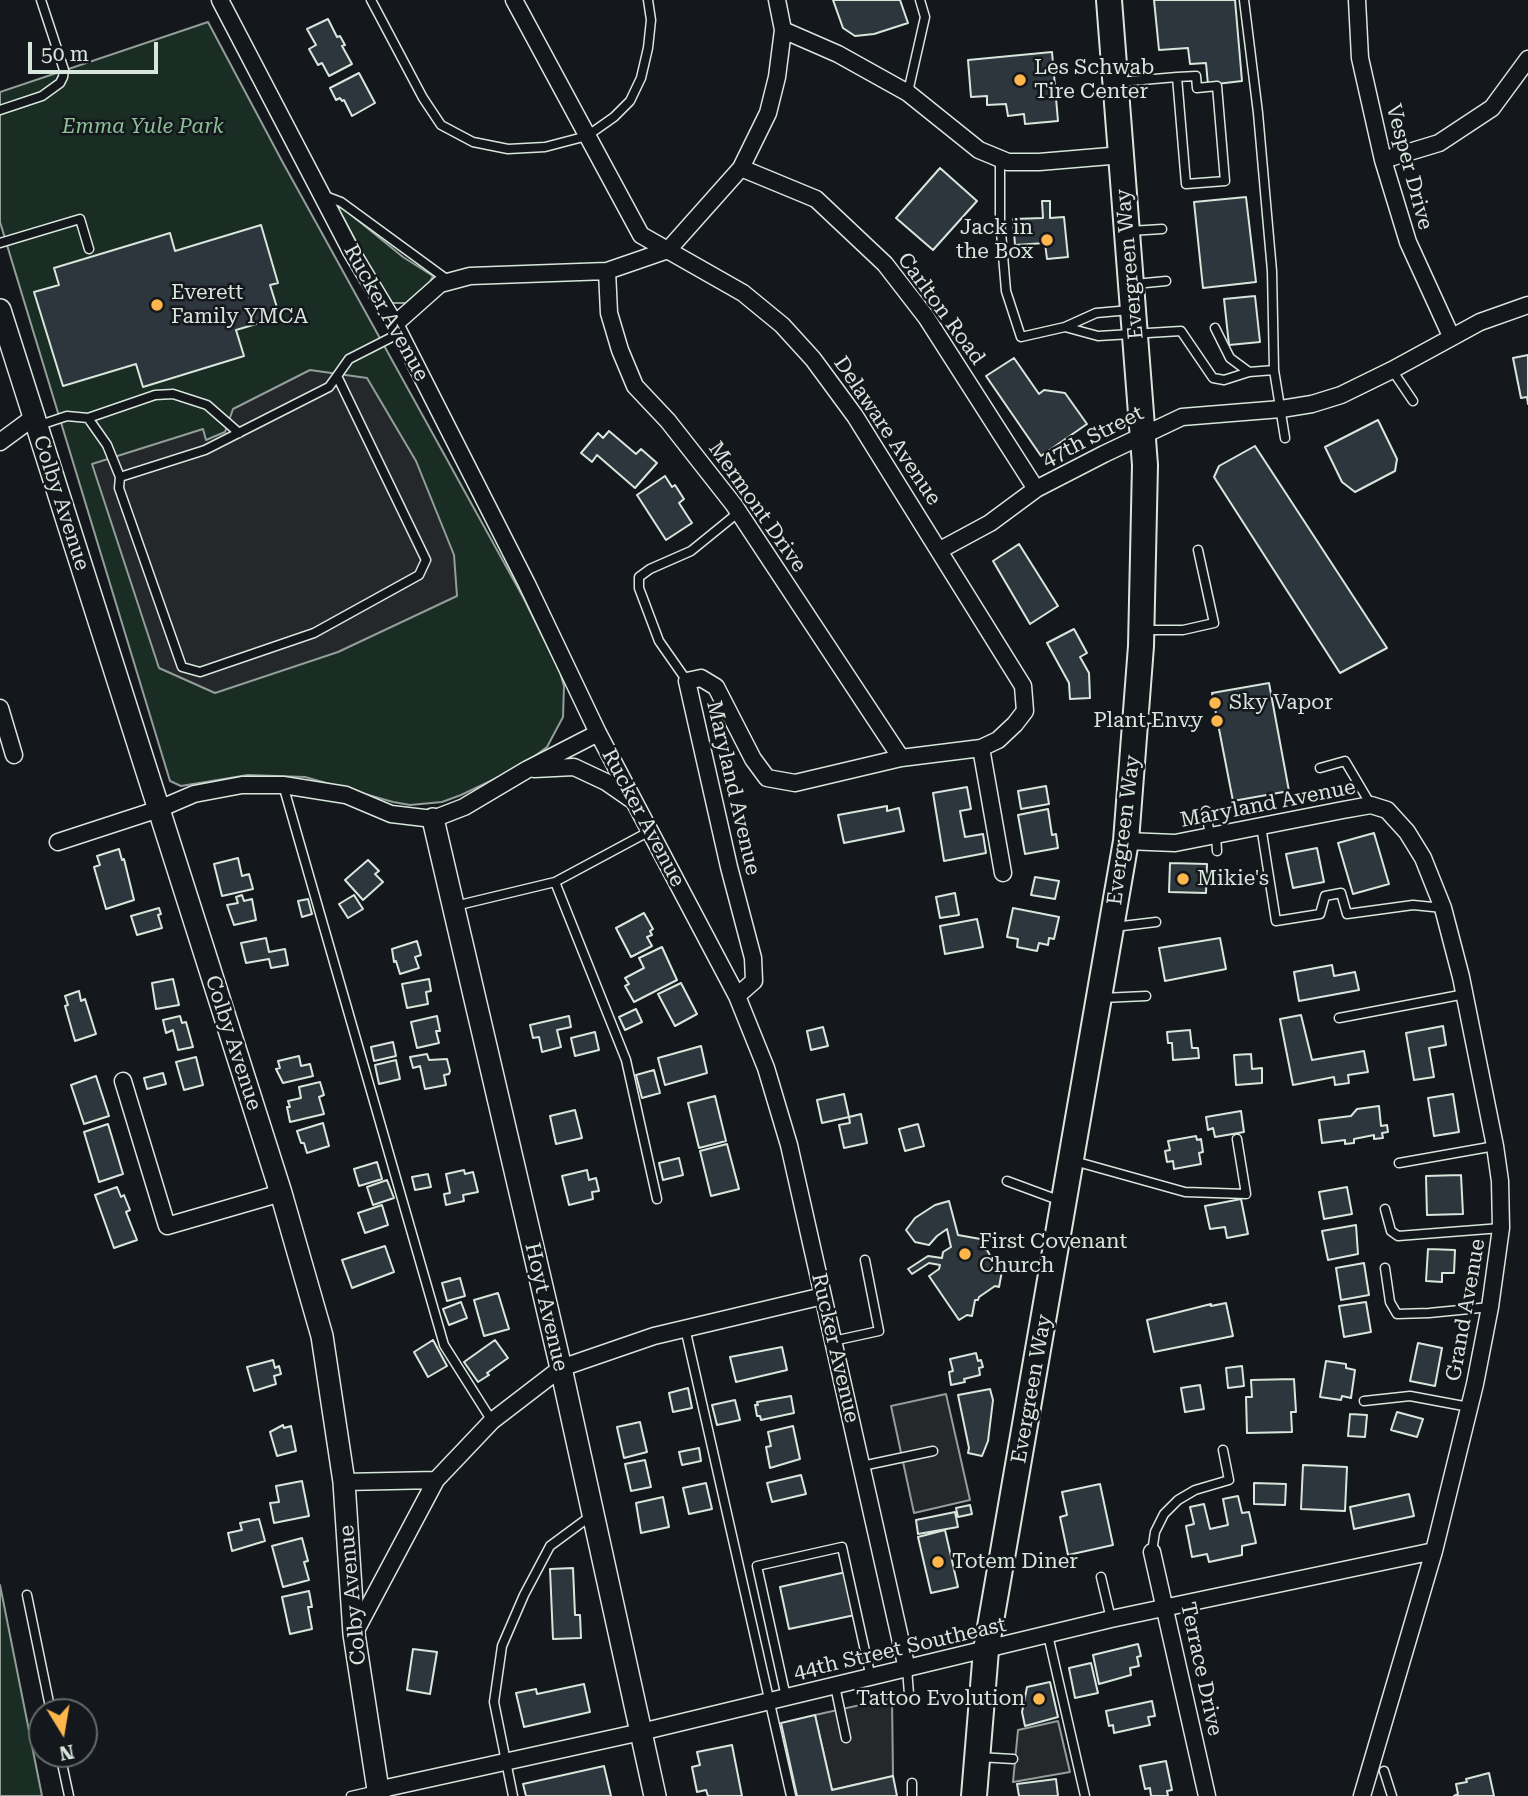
<!DOCTYPE html>
<style>
body{margin:0}
#map{position:relative;width:1528px;height:1796px;overflow:hidden;background:#14181c;font-family:"Roboto Serif",serif}
canvas{display:block}
.north{position:absolute;left:28px;top:1698px;width:70px;height:70px;box-sizing:border-box;background:#14181c;border:2px solid #626a69;border-radius:50%;rotate:169deg;font-size:19px;font-weight:700;line-height:28px;text-align:center;color:#d8e6dc}
.north::after{content:'';display:block;margin:auto;width:24px;height:32px;background:#ffb74d;clip-path:polygon(50% 0,100% 100%,50% 72%,0 100%)}
.scale{position:absolute;left:28px;top:42px;width:130px;height:32px;box-sizing:border-box;border:4px solid #d8e6dc;border-top:0;padding-left:9px;font-size:21px;line-height:24px;white-space:nowrap;color:#d8e6dc;-webkit-text-stroke:5px #14181c;paint-order:stroke}
</style>
<div id="map">
<canvas width="1528" height="1796"></canvas>
<div class="north">N</div>
<div class="scale">50 m</div>
</div>
<script>
const ctx = document.querySelector('canvas').getContext('2d');
ctx.lineJoin = 'round';
function fillPath(path, color) { ctx.fillStyle = color; ctx.fill(path, 'evenodd'); }
const shape = rows => new Path2D(rows.map(r => 'M' + r).join(''));
function stroke(path, color, width, dash) { ctx.strokeStyle = color; ctx.lineWidth = width; ctx.lineCap = dash ? 'butt' : 'round'; ctx.setLineDash(dash || []); ctx.stroke(path); }
function label(font, color, halo, rows, align = 'center') {
  ctx.font = font + ' "Roboto Serif",serif'; ctx.lineWidth = 5; ctx.setLineDash([]); ctx.textBaseline = 'middle'; ctx.strokeStyle = halo; ctx.fillStyle = color; for (const [text, x, y, turn = 0] of rows) {
    ctx.save(); ctx.translate(x, y); ctx.rotate((+turn || 0) * Math.PI / 180); ctx.textAlign = isNaN(turn) ? turn : align; if (halo) ctx.strokeText(text, 0, 0); ctx.fillText(text, 0, 0); ctx.restore();
  }
}
const green = shape([
 [208,22,282,161,523,597,560,672,564,686,563,717,547,747,520,767,461,795,442,802,410,805,393,802,305,777,248,775,181,786,170,781,0,222,0,92,208,22],
 [337,206,344,209,403,257,433,276,430,282,406,303,389,303,337,206],
 [0,1585,42,1796,0,1796,0,1585]
]);
const parking = shape([
 [310,370,367,378,416,461,454,555,457,596,338,652,215,693,159,668,92,464,203,429,206,440,225,432,233,409,310,370],
 [946,1394,970,1500,914,1513,891,1406,946,1394],
 [892,1698,893,1776,832,1790,815,1715,892,1698],
 [1058,1721,1070,1772,1013,1782,1018,1730,1058,1721]
]);
const building = shape([
 [833,0,900,0,908,23,874,34,855,36,843,28,833,0],
 [1154,0,1235,0,1242,81,1208,85,1206,63,1190,64,1188,48,1159,50,1154,0],
 [328,19,337,37,340,36,345,45,342,46,352,64,329,76,322,63,318,65,309,49,316,45,307,29,328,19],
 [1052,52,1058,121,1025,124,1024,114,1008,116,1006,104,987,105,987,96,971,97,968,60,1052,52],
 [359,73,375,103,352,116,344,100,342,101,340,98,336,100,330,88,359,73],
 [940,168,977,201,933,250,896,218,940,168],
 [1246,197,1256,282,1203,288,1194,202,1246,197],
 [1042,201,1050,201,1050,218,1064,217,1068,257,1047,259,1045,243,1015,245,1013,219,1043,218,1042,201],
 [261,225,278,283,270,285,280,317,236,330,244,356,143,387,136,364,63,386,34,292,59,285,54,268,170,233,175,251,261,225],
 [1255,296,1260,342,1229,345,1224,299,1255,296],
 [1528,355,1528,404,1527,397,1521,398,1513,358,1528,355],
 [1014,358,1039,394,1044,390,1065,393,1087,424,1041,456,986,376,1014,358],
 [1378,420,1397,459,1395,471,1355,492,1342,482,1325,447,1378,420],
 [609,431,636,454,641,449,657,463,635,488,597,455,592,462,581,453,598,433,603,438,609,431],
 [1255,446,1387,648,1340,673,1214,477,1219,466,1255,446],
 [665,476,672,487,675,485,684,499,679,503,692,523,666,540,637,495,665,476],
 [1019,544,1058,606,1030,624,993,561,1019,544],
 [1074,629,1087,653,1080,657,1089,673,1090,698,1070,699,1069,683,1047,643,1074,629],
 [1269,683,1289,791,1233,801,1212,693,1269,683],
 [1046,786,1049,804,1021,809,1018,791,1046,786],
 [967,787,971,809,960,811,965,837,983,834,986,853,944,861,933,793,967,787],
 [887,806,887,811,899,808,904,831,844,843,838,815,887,806],
 [1048,809,1052,835,1056,834,1058,848,1025,854,1018,815,1048,809],
 [1374,833,1389,884,1353,894,1338,843,1374,833],
 [1317,848,1324,882,1293,888,1286,854,1317,848],
 [119,849,122,860,124,859,134,900,106,909,94,867,100,865,97,856,119,849],
 [238,858,242,876,249,874,253,889,222,896,214,864,238,858],
 [368,860,379,871,375,874,383,882,363,900,345,880,368,860],
 [1170,863,1207,864,1206,893,1169,892,1170,863],
 [1035,877,1059,881,1055,899,1031,895,1035,877],
 [955,893,959,915,940,918,936,897,955,893],
 [242,895,244,901,252,899,256,920,234,925,227,905,238,903,236,897,242,895],
 [354,895,363,909,348,918,339,904,354,895],
 [308,899,312,914,302,917,298,901,308,899],
 [159,908,161,914,158,915,162,928,137,935,131,916,159,908],
 [1013,908,1059,917,1054,939,1049,938,1048,945,1039,943,1037,951,1017,947,1018,939,1007,937,1013,908],
 [644,913,653,929,650,931,652,935,647,937,652,946,631,957,616,928,644,913],
 [977,919,983,947,945,954,940,926,977,919],
 [266,938,269,952,285,949,288,965,271,968,269,959,246,963,241,943,266,938],
 [1220,938,1226,969,1165,981,1159,948,1220,938],
 [417,941,421,955,415,957,419,968,400,974,396,961,394,962,392,949,417,941],
 [662,947,677,980,634,1002,625,986,629,984,625,978,644,968,639,958,662,947],
 [1332,965,1334,976,1355,972,1359,990,1299,1001,1294,972,1332,965],
 [173,979,179,1005,156,1009,152,983,173,979],
 [429,979,431,991,426,992,428,1004,407,1008,402,984,429,979],
 [681,983,697,1014,675,1026,658,994,681,983],
 [79,991,81,1001,85,999,96,1034,75,1041,65,1006,68,1005,65,996,79,991],
 [636,1009,642,1022,625,1030,619,1017,636,1009],
 [1301,1015,1312,1060,1364,1051,1368,1072,1348,1075,1349,1083,1335,1085,1334,1077,1293,1085,1280,1019,1301,1015],
 [180,1016,182,1023,186,1022,193,1047,178,1050,173,1030,166,1033,163,1020,180,1016],
 [437,1016,440,1031,436,1031,439,1043,417,1048,411,1022,437,1016],
 [569,1016,571,1027,557,1030,561,1047,542,1052,539,1037,533,1038,530,1025,569,1016],
 [1443,1026,1446,1045,1429,1048,1434,1077,1414,1080,1406,1033,1443,1026],
 [823,1027,828,1046,811,1050,807,1031,823,1027],
 [1190,1030,1192,1048,1198,1048,1199,1058,1173,1060,1172,1043,1168,1043,1167,1032,1190,1030],
 [595,1032,599,1050,575,1056,571,1038,595,1032],
 [393,1042,396,1056,374,1061,371,1047,393,1042],
 [701,1046,707,1073,665,1085,658,1058,701,1046],
 [427,1054,429,1060,447,1059,450,1071,449,1074,444,1075,446,1085,425,1089,420,1066,413,1068,410,1057,427,1054],
 [1251,1054,1252,1069,1262,1068,1262,1083,1236,1085,1234,1055,1251,1054],
 [299,1056,301,1066,310,1064,313,1076,283,1083,276,1069,280,1068,278,1061,299,1056],
 [196,1057,203,1085,184,1090,176,1062,196,1057],
 [396,1060,400,1079,379,1084,375,1065,396,1060],
 [654,1070,660,1093,642,1098,636,1075,654,1070],
 [163,1073,166,1084,147,1089,144,1078,163,1073],
 [96,1076,109,1116,84,1124,71,1085,96,1076],
 [320,1082,324,1095,319,1097,324,1114,290,1122,287,1107,290,1107,288,1101,301,1098,299,1087,320,1082],
 [844,1094,849,1117,822,1123,817,1100,844,1094],
 [1453,1094,1459,1132,1434,1136,1428,1098,1453,1094],
 [715,1096,726,1141,699,1148,688,1103,715,1096],
 [1379,1106,1381,1126,1387,1125,1388,1132,1382,1133,1383,1138,1374,1139,1374,1135,1354,1139,1354,1143,1345,1144,1345,1140,1322,1143,1319,1120,1351,1116,1357,1109,1379,1106],
 [575,1110,582,1138,556,1144,550,1116,575,1110],
 [1241,1111,1244,1132,1215,1137,1213,1128,1208,1130,1206,1117,1241,1111],
 [861,1114,867,1143,844,1148,839,1125,850,1123,849,1117,861,1114],
 [323,1123,329,1146,307,1153,304,1143,301,1143,297,1131,323,1123],
 [108,1124,123,1174,99,1182,84,1132,108,1124],
 [918,1124,924,1146,905,1151,899,1129,918,1124],
 [1196,1136,1197,1140,1201,1139,1203,1152,1199,1153,1201,1164,1174,1169,1173,1161,1167,1162,1165,1151,1170,1150,1168,1141,1196,1136],
 [727,1144,739,1189,711,1196,700,1151,727,1144],
 [679,1158,683,1175,663,1180,659,1163,679,1158],
 [377,1162,382,1179,359,1186,354,1169,377,1162],
 [464,1170,465,1174,473,1172,478,1192,463,1195,464,1201,446,1205,444,1194,450,1193,446,1174,464,1170],
 [587,1170,589,1180,596,1178,599,1191,592,1192,593,1199,569,1205,562,1176,587,1170],
 [428,1174,431,1187,415,1190,412,1177,428,1174],
 [1461,1175,1463,1214,1427,1215,1426,1176,1461,1175],
 [387,1180,394,1198,373,1205,367,1187,387,1180],
 [117,1187,121,1197,124,1195,130,1210,126,1212,137,1240,114,1248,95,1195,117,1187],
 [1347,1187,1352,1214,1324,1219,1319,1192,1347,1187],
 [1241,1199,1248,1234,1227,1238,1225,1227,1210,1229,1205,1206,1241,1199],
 [949,1201,958,1235,986,1240,984,1249,987,1250,998,1270,1002,1271,999,1287,995,1286,979,1297,978,1300,975,1300,972,1316,967,1315,959,1320,929,1276,939,1269,940,1265,929,1263,912,1274,908,1269,928,1256,942,1258,943,1252,951,1247,947,1229,937,1236,929,1245,915,1242,906,1230,915,1218,935,1205,949,1201],
 [382,1205,388,1225,365,1233,358,1213,382,1205],
 [1356,1225,1358,1254,1328,1260,1322,1231,1356,1225],
 [385,1246,394,1272,352,1288,342,1260,385,1246],
 [1428,1249,1455,1250,1454,1273,1442,1273,1442,1282,1426,1281,1428,1249],
 [1364,1263,1369,1295,1341,1300,1336,1268,1364,1263],
 [460,1278,465,1296,447,1301,442,1283,460,1278],
 [498,1293,509,1329,484,1336,474,1300,498,1293],
 [461,1302,467,1318,449,1325,443,1309,461,1302],
 [1366,1302,1371,1332,1344,1337,1339,1306,1366,1302],
 [1226,1303,1233,1336,1154,1352,1147,1320,1211,1304,1211,1306,1226,1303],
 [433,1340,447,1366,428,1377,414,1352,433,1340],
 [495,1340,508,1358,487,1373,489,1375,478,1382,464,1362,495,1340],
 [1418,1343,1442,1348,1435,1386,1410,1381,1418,1343],
 [782,1347,787,1370,736,1382,730,1357,782,1347],
 [976,1353,978,1361,981,1360,983,1367,979,1368,980,1375,964,1379,965,1382,951,1385,949,1372,953,1371,950,1359,976,1353],
 [273,1360,275,1368,279,1366,281,1374,274,1376,276,1384,254,1391,247,1367,273,1360],
 [1326,1361,1346,1364,1346,1368,1355,1370,1351,1398,1342,1396,1341,1400,1320,1397,1326,1361],
 [1242,1366,1244,1386,1228,1388,1226,1368,1242,1366],
 [1294,1379,1296,1412,1291,1412,1292,1432,1247,1433,1246,1397,1252,1397,1251,1380,1294,1379],
 [1200,1385,1204,1409,1185,1412,1181,1388,1200,1385],
 [688,1388,692,1408,673,1412,669,1393,688,1388],
 [990,1389,993,1400,988,1441,982,1456,968,1453,969,1448,958,1395,990,1389],
 [791,1396,794,1413,761,1420,760,1416,757,1416,755,1405,758,1405,757,1402,791,1396],
 [735,1400,740,1420,717,1425,712,1405,735,1400],
 [1397,1412,1423,1419,1417,1437,1391,1430,1397,1412],
 [1350,1414,1367,1415,1365,1437,1348,1436,1350,1414],
 [640,1422,647,1452,624,1458,617,1427,640,1422],
 [283,1425,284,1428,291,1426,296,1451,277,1456,270,1432,283,1425],
 [793,1426,800,1459,770,1468,766,1447,771,1446,768,1432,793,1426],
 [699,1448,701,1461,682,1465,679,1452,699,1448],
 [645,1460,651,1487,631,1491,625,1464,645,1460],
 [1303,1465,1347,1467,1345,1511,1301,1509,1303,1465],
 [801,1475,806,1494,772,1502,767,1483,801,1475],
 [302,1481,309,1516,274,1523,270,1503,279,1502,276,1486,302,1481],
 [706,1483,712,1509,689,1514,683,1488,706,1483],
 [1254,1483,1286,1484,1285,1505,1254,1504,1254,1483],
 [1100,1484,1113,1545,1068,1555,1060,1517,1067,1515,1062,1492,1100,1484],
 [1409,1494,1414,1516,1354,1529,1350,1507,1409,1494],
 [1238,1496,1242,1513,1249,1512,1256,1543,1242,1546,1242,1555,1209,1562,1207,1554,1192,1557,1186,1526,1194,1524,1190,1507,1204,1504,1210,1529,1228,1525,1223,1499,1238,1496],
 [663,1497,669,1527,641,1533,636,1503,663,1497],
 [970,1505,972,1514,958,1517,956,1508,970,1505],
 [955,1512,958,1527,918,1534,916,1520,955,1512],
 [259,1519,265,1541,232,1551,228,1533,242,1530,240,1523,259,1519],
 [945,1530,958,1587,931,1593,918,1537,945,1530],
 [302,1538,308,1561,304,1562,309,1580,283,1587,272,1546,302,1538],
 [573,1568,575,1615,580,1615,581,1638,553,1639,550,1569,573,1568],
 [846,1572,855,1615,789,1629,780,1587,846,1572],
 [309,1591,312,1607,308,1607,312,1629,290,1634,282,1597,309,1591],
 [1138,1644,1141,1656,1137,1657,1139,1666,1130,1668,1131,1675,1099,1684,1093,1655,1138,1644],
 [413,1649,437,1652,430,1694,407,1690,413,1649],
 [1091,1663,1098,1693,1075,1698,1069,1668,1091,1663],
 [1050,1682,1058,1717,1025,1726,1022,1712,1027,1687,1050,1682],
 [584,1684,590,1712,524,1727,516,1693,536,1689,537,1694,584,1684],
 [1152,1701,1155,1716,1148,1717,1150,1725,1114,1733,1113,1725,1109,1726,1106,1711,1152,1701],
 [815,1715,832,1790,893,1776,897,1796,797,1796,781,1723,815,1715],
 [732,1745,742,1796,708,1796,706,1790,697,1792,692,1767,700,1765,697,1752,732,1745],
 [1166,1761,1172,1790,1167,1791,1168,1796,1151,1796,1150,1788,1145,1789,1140,1766,1166,1761],
 [604,1766,611,1796,526,1796,523,1784,604,1766],
 [1489,1773,1494,1796,1454,1796,1458,1794,1456,1784,1467,1782,1466,1779,1489,1773],
 [1056,1779,1058,1796,1019,1796,1017,1784,1056,1779]
]);
const lane = shape([
 [371,0,423,98,441,125,473,142,508,149,545,147,587,136,614,117,630,101,641,78,648,48,651,20,648,0],
 [1244,0,1258,113,1272,271,1274,370],
 [1119,82,1177,77,1186,184,1225,181,1217,86,1197,88,1196,76,1177,77],
 [908,92,925,17,920,0],
 [0,110,42,96,60,83,63,77,64,70,41,0],
 [1000,158,1000,220,1006,291,1021,337,1065,327,1096,313,1130,310],
 [325,196,341,202,449,281],
 [1130,231,1162,229],
 [0,243,80,219,89,249],
 [1135,284,1166,281],
 [1065,327,1098,336,1181,331,1213,378,1224,380,1249,372],
 [1215,328,1230,358,1249,372,1274,370,1285,438],
 [1392,370,1413,401],
 [337,376,426,560,419,575,314,633,200,672,182,667,119,488,120,477,205,450,329,387,337,376,349,359,400,333],
 [88,418,155,395,173,394,207,405,239,433],
 [37,426,67,416,88,418,107,445,120,477],
 [1144,630,1183,630,1214,623,1198,550],
 [687,681,659,641,639,588,639,577,650,569,691,551,739,512],
 [1139,718,1192,721],
 [1320,768,1345,761,1371,805],
 [283,785,444,1345,492,1421],
 [1206,811,1210,836],
 [1261,826,1276,921,1320,914,1325,896,1341,893,1347,914,1413,905,1443,908],
 [1216,835,1217,851],
 [555,882,626,1060,657,1199],
 [455,906,555,882,650,831],
 [1114,927,1156,922],
 [1102,998,1146,996],
 [1339,1018,1465,994],
 [1074,1161,1185,1192,1246,1194,1237,1139],
 [1399,1163,1495,1146],
 [1007,1181,1061,1201],
 [1385,1209,1391,1231,1398,1236,1501,1228],
 [1385,1268,1390,1302,1397,1314,1429,1313,1490,1307],
 [685,1328,791,1796],
 [833,1341,879,1331,865,1260],
 [1364,1401,1410,1396,1469,1407],
 [862,1466,933,1451],
 [1152,1552,1155,1532,1164,1514,1178,1500,1195,1490,1229,1480,1223,1450],
 [1101,1577,1111,1619],
 [27,1595,51,1712],
 [1048,1635,1085,1796],
 [907,1669,909,1694],
 [835,1686,846,1738],
 [786,1697,757,1566,842,1547,871,1678],
 [60,1754,69,1796],
 [979,1757,1013,1759],
 [1384,1771,1392,1796],
 [912,1783,912,1796],
 [351,1796,377,1790],
 [513,1796,494,1702,502,1646,524,1595,550,1546,592,1515]
]);
const street = shape([
 [220,0,351,251,395,324,527,584,598,733,737,996,766,1068,789,1145,907,1669],
 [514,0,641,235,743,293,782,325,813,359,855,416,1023,686,1025,711,1015,724,998,740,981,748,901,758,795,783,767,778,753,759,716,687,701,678,687,681,729,867,753,958,754,981,737,996],
 [777,0,783,30,838,54,908,93,979,150,1008,162,1039,162,1122,155],
 [1357,0,1360,58,1383,160,1408,242,1451,336],
 [1383,160,1439,143,1492,108,1528,59],
 [741,168,816,199,885,264,926,317,1036,489],
 [607,271,609,313,620,350,635,386,668,421,734,505,901,758],
 [395,324,440,284,470,276,607,271,668,250,741,168,768,113,777,77,783,30],
 [0,442,34,417],
 [940,550,990,523,1036,489,1104,454,1182,417,1281,409,1312,404,1341,395,1392,370,1480,322,1528,305],
 [0,708,14,755],
 [981,748,1003,873],
 [534,769,574,767,606,782,632,800],
 [1126,841,1175,843,1343,810,1371,805,1387,810,1407,832,1423,858,1443,908,1461,977,1495,1146,1500,1181,1501,1228,1490,1307,1475,1384,1434,1551,1362,1796],
 [58,842,159,809,194,794,242,785,283,785,346,795,391,814,433,819,464,807,528,769,598,733],
 [123,1081,167,1226,281,1193],
 [344,1482,436,1480],
 [1152,1552,1207,1796],
 [354,1634,436,1480,492,1421,561,1368,654,1336,823,1296],
 [377,1790,641,1732,1111,1619,1434,1551]
]);
const secondary = shape([
 [0,310,281,1193,322,1336,344,1482,354,1634,379,1796],
 [433,819,561,1368,655,1796]
]);
const primary = shape([
 [974,1796,986,1650,1126,841,1141,646,1145,465,1109,0]
]);
const markers = [
 [1020,80,7,"#ffb74d"],
 [1047,240,7,"#ffb74d"],
 [157,305,7,"#ffb74d"],
 [1215,703,7,"#ffb74d"],
 [1217,721,7,"#ffb74d"],
 [1183,879,7,"#ffb74d"],
 [965,1254,7,"#ffb74d"],
 [938,1562,7,"#ffb74d"],
 [1039,1699,7,"#ffb74d"]
];
const poiNames = [
 ["Les Schwab",1034,68],
 ["Tire Center",1034,92],
 ["Jack in",1033,228,"right"],
 ["the Box",1033,252,"right"],
 ["Everett",171,293],
 ["Family YMCA",171,317],
 ["Sky Vapor",1229,703],
 ["Plant Envy",1203,721,"right"],
 ["Mikie's",1197,879],
 ["First Covenant",979,1242],
 ["Church",979,1266],
 ["Totem Diner",952,1562],
 ["Tattoo Evolution",1025,1699,"right"]
];
const parkNames = [
 ["Emma Yule Park",143,127]
];
const streetNames = [
 ["Vesper Drive",1409,167,75],
 ["Evergreen Way",1130,264,-95],
 ["Carlton Road",941,309,54],
 ["Rucker Avenue",386,313,61],
 ["Delaware Avenue",887,431,56],
 ["47th Street",1093,437,-27],
 ["Colby Avenue",61,503,72],
 ["Mermont Drive",757,507,55],
 ["Maryland Avenue",733,788,77],
 ["Maryland Avenue",1268,804,-11],
 ["Rucker Avenue",643,818,62],
 ["Evergreen Way",1124,830,-83],
 ["Colby Avenue",233,1043,72],
 ["Hoyt Avenue",546,1307,77],
 ["Grand Avenue",1466,1310,-80],
 ["Rucker Avenue",835,1348,77],
 ["Evergreen Way",1032,1389,-80],
 ["Colby Avenue",353,1595,-95],
 ["44th Street Southeast",900,1649,-13],
 ["Terrace Drive",1201,1669,78]
];
fillPath(green, '#1a2d24');
stroke(green, '#939e99', 2);
fillPath(parking, '#24282b');
stroke(parking, '#939e99', 2);
fillPath(building, '#2c363c');
stroke(building, '#d8e6dc', 2);
stroke(lane, '#d8e6dc', 11);
stroke(street, '#d8e6dc', 19);
stroke(secondary, '#d8e6dc', 24);
stroke(primary, '#d8e6dc', 28);
stroke(lane, '#14181c', 8);
stroke(street, '#14181c', 16);
stroke(secondary, '#14181c', 21);
stroke(primary, '#14181c', 24);
for (const [x, y, r, color] of markers) { const dot = new Path2D(); dot.arc(x, y, r, 0, 2 * Math.PI); ctx.fillStyle = color; ctx.fill(dot); stroke(dot, '#14181c', 2.5); }
label('21px', '#d8e6dc', '#14181c', poiNames, 'left');
label('italic 21px', '#8ac095', '#14181c', parkNames);
label('21px', '#d8e6dc', '#14181c', streetNames);
</script>
